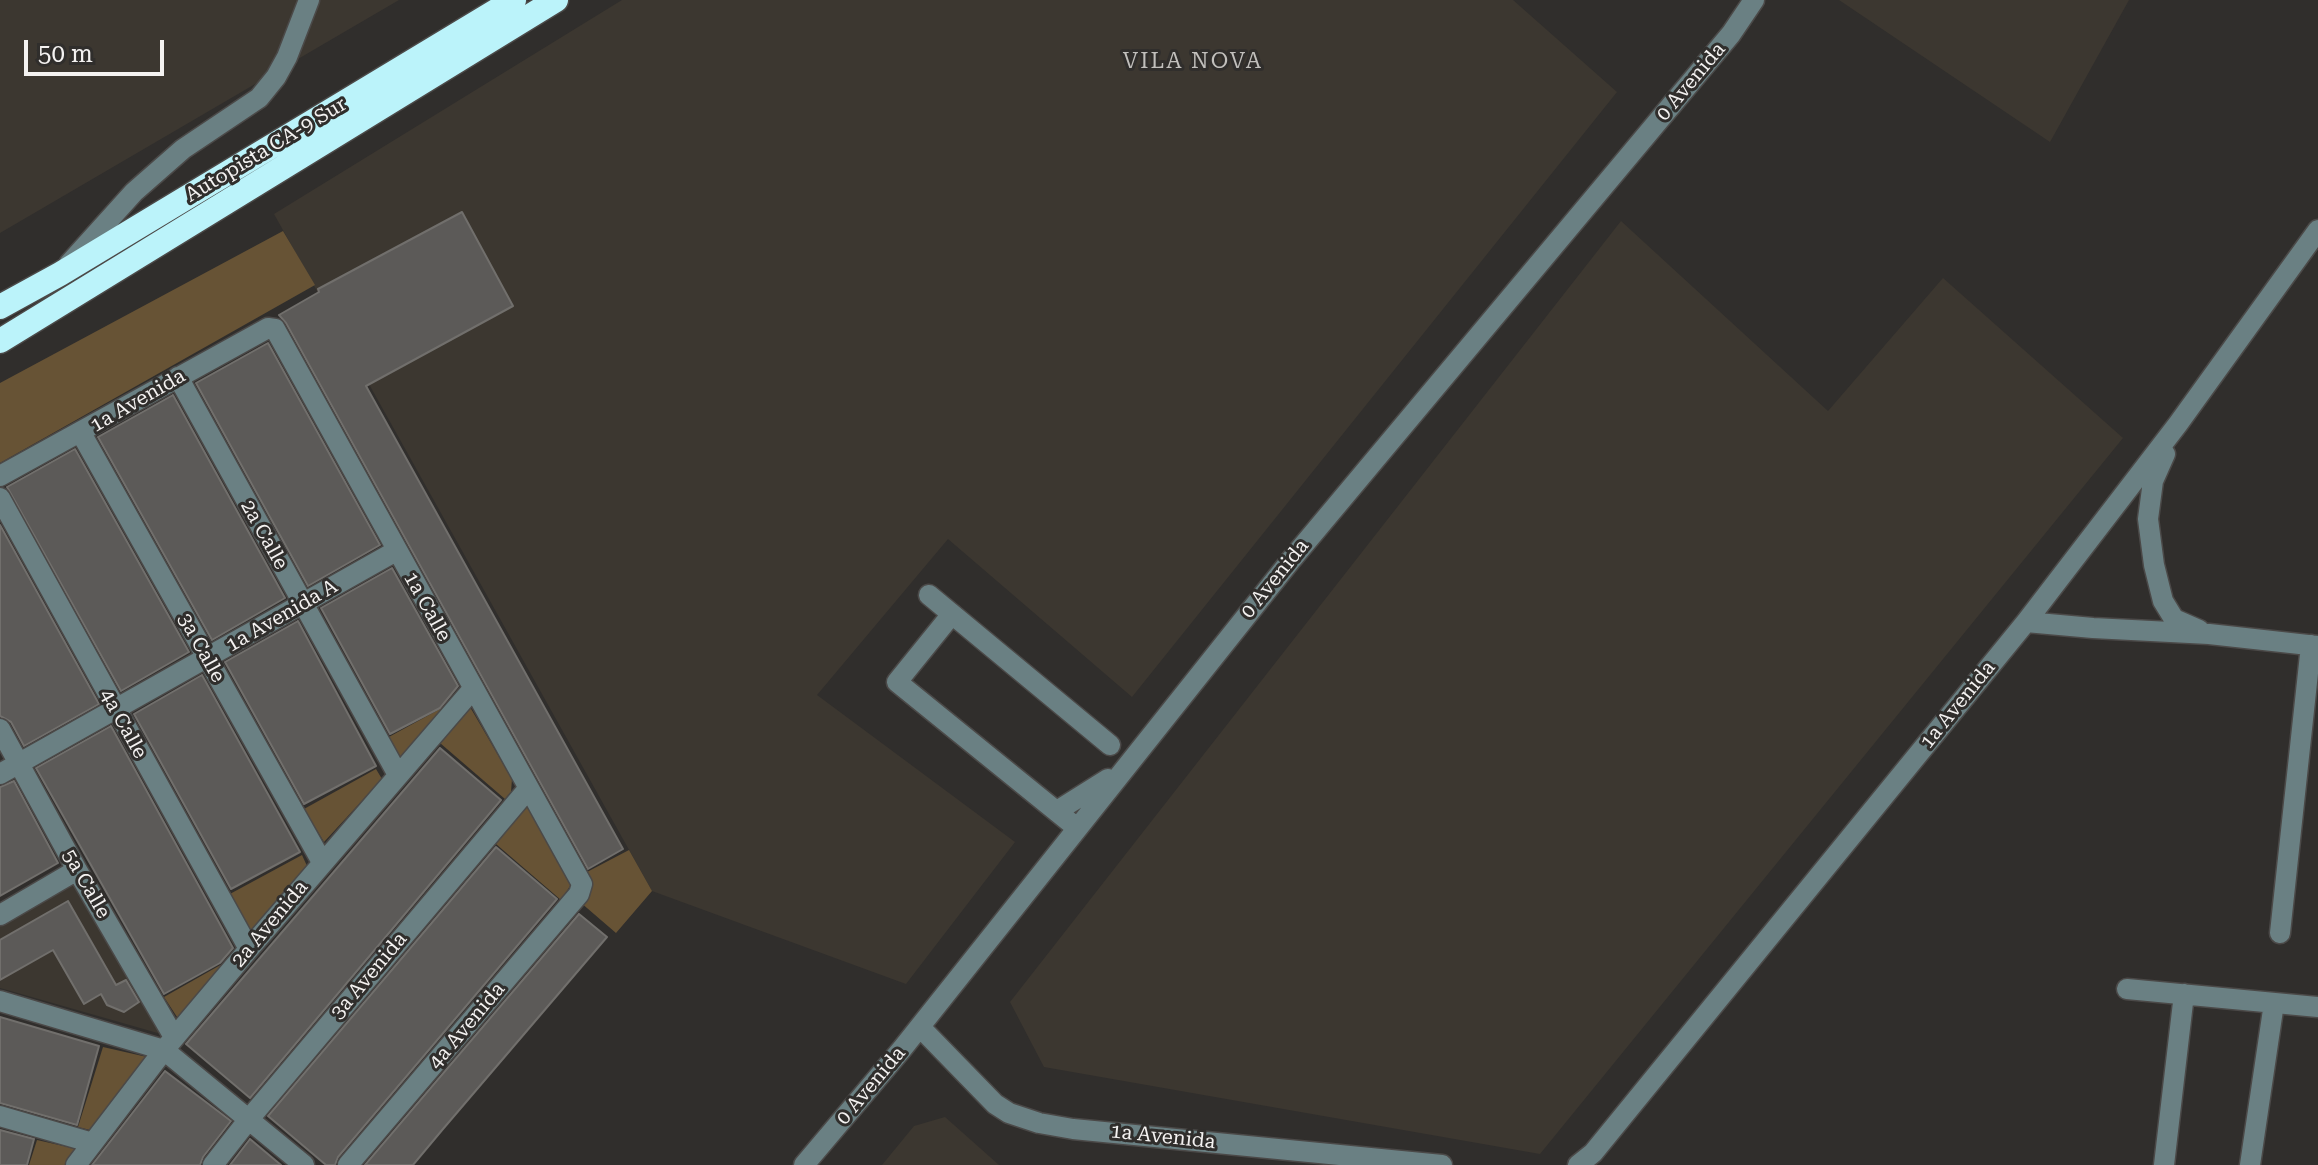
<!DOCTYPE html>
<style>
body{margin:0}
#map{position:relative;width:2318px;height:1165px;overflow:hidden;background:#302e2c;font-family:"Roboto Serif",serif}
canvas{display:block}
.scale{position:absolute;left:24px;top:40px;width:140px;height:36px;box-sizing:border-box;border:4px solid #f4f2f1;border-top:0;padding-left:10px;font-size:24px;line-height:28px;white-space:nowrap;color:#f4f2f1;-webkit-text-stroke:6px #302e2c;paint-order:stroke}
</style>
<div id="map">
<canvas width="2318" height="1165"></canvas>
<div class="scale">50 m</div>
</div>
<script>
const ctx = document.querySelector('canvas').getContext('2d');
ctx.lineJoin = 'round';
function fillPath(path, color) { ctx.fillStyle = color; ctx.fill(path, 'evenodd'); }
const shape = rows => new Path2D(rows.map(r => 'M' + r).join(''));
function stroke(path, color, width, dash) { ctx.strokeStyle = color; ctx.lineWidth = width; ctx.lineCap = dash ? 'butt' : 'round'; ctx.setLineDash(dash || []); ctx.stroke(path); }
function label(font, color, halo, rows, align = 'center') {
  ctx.font = font + ' "Roboto Serif",serif'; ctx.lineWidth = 6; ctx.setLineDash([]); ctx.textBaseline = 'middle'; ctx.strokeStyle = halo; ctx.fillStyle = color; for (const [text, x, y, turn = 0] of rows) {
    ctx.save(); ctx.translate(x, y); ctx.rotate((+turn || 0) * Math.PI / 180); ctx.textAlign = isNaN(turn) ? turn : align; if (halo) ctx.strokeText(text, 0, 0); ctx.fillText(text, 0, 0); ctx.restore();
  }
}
const built = shape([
 [0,0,399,0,0,233],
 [622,0,1513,0,1617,92,1132,697,948,539,817,695,1015,842,906,984,652,891,274,214],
 [1839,0,2129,0,2050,142],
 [1621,221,1828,411,1943,278,2123,438,1540,1154,1044,1067,1010,1002],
 [74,879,161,1034,0,988,0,921],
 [945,1117,999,1165,882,1165,914,1126]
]);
const green = shape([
 [283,231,315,285,0,463,0,383],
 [451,703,400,760,387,738],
 [470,707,512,779,511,792,505,799,440,743],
 [376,769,382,779,324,842,304,809],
 [527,805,572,883,561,900,496,844],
 [629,850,652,891,616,933,580,902,589,877,587,872],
 [302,855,307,866,250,934,228,895],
 [231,959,179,1020,164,997],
 [103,1047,147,1057,90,1130,78,1127],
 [37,1140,77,1149,65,1165,29,1165]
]);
const building = shape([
 [462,212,513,306,366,386,623,849,588,869,286,323,279,315,319,292,318,289,462,212],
 [268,343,380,545,308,586,196,383,268,343],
 [173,395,285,598,212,640,98,437,173,395],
 [75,449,189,652,121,691,7,487,75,449],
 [0,525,99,704,24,746,11,722,0,716,0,525],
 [392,568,458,686,440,708,390,734,321,608,392,568],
 [298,621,376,766,304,804,225,662,298,621],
 [202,675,300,852,231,889,134,714,202,675],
 [111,726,233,948,220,963,164,994,36,768,111,726],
 [440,748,501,800,250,1098,186,1044,440,748],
 [14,781,58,863,0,896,0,787,14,781],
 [496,847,557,899,338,1157,335,1165,326,1165,268,1116,496,847],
 [68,901,116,985,126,980,139,1002,124,1012,107,1005,101,994,84,1004,53,950,0,980,0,940,68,901],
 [579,914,607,937,443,1129,413,1165,365,1165,579,914],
 [0,1017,99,1046,77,1125,0,1103,0,1017],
 [165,1071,231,1121,203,1157,200,1165,92,1165,165,1071],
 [0,1130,34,1139,27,1165,0,1165,0,1130],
 [250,1139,281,1165,230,1165,250,1139]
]);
const minor = shape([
 [69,264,134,192,183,149,259,98,276,77,287,57,309,0],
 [178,377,398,775],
 [81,433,322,862],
 [2165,454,2153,481,2148,519,2154,565,2163,601,2174,619,2199,630],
 [0,476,268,328,275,329,582,884,579,894,348,1165],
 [0,498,249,949],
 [929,595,1110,745],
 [952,614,897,682,1077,828],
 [2026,622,2093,628,2209,634,2318,646],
 [0,729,77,870,174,1037],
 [0,774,396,551],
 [1057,811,1108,779],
 [0,915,77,870],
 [2280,933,2311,645],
 [2127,989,2318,1007],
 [0,1001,164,1050,304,1165],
 [920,1027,995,1104,1009,1113,1039,1123,1073,1129,1442,1165],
 [0,1116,93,1143],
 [76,1165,164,1050,249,949,472,690],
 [213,1165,249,1119,528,789],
 [804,1165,902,1049,1291,560,1731,34,1754,0],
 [1578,1165,1593,1153,2026,622,2178,424,2318,230],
 [2164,1165,2184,994],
 [2250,1165,2274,1003]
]);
const highway = shape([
 [0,307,60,274,514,0],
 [0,341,556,0]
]);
const streetNames = [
 ["0 Avenida",1691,82,-50],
 ["Autopista CA-9 Sur",266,150,-31],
 ["1a Avenida",138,401,-30],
 ["2a Calle",264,535,61],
 ["0 Avenida",1275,579,-51],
 ["1a Calle",427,607,61],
 ["1a Avenida A",282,616,-30],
 ["3a Calle",201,648,61],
 ["1a Avenida",1958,705,-51],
 ["4a Calle",123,724,61],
 ["5a Calle",86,884,60],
 ["2a Avenida",270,924,-50],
 ["3a Avenida",369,976,-50],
 ["4a Avenida",467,1026,-50],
 ["0 Avenida",871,1086,-50],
 ["1a Avenida",1163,1137,6]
];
const neighbourhoodNames = [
 ["VILA NOVA",1193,62]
];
fillPath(built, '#3c3730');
fillPath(green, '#675335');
fillPath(building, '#5c5a58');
stroke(building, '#716f6c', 2);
stroke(minor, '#4b4948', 23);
stroke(highway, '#4b4948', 27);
stroke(minor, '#6a8083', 20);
stroke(highway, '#bbf3fa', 24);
label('20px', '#f4f2f1', '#302e2c', streetNames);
ctx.letterSpacing = '2px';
label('22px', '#c1bfbc', '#302e2c', neighbourhoodNames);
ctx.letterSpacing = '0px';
</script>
